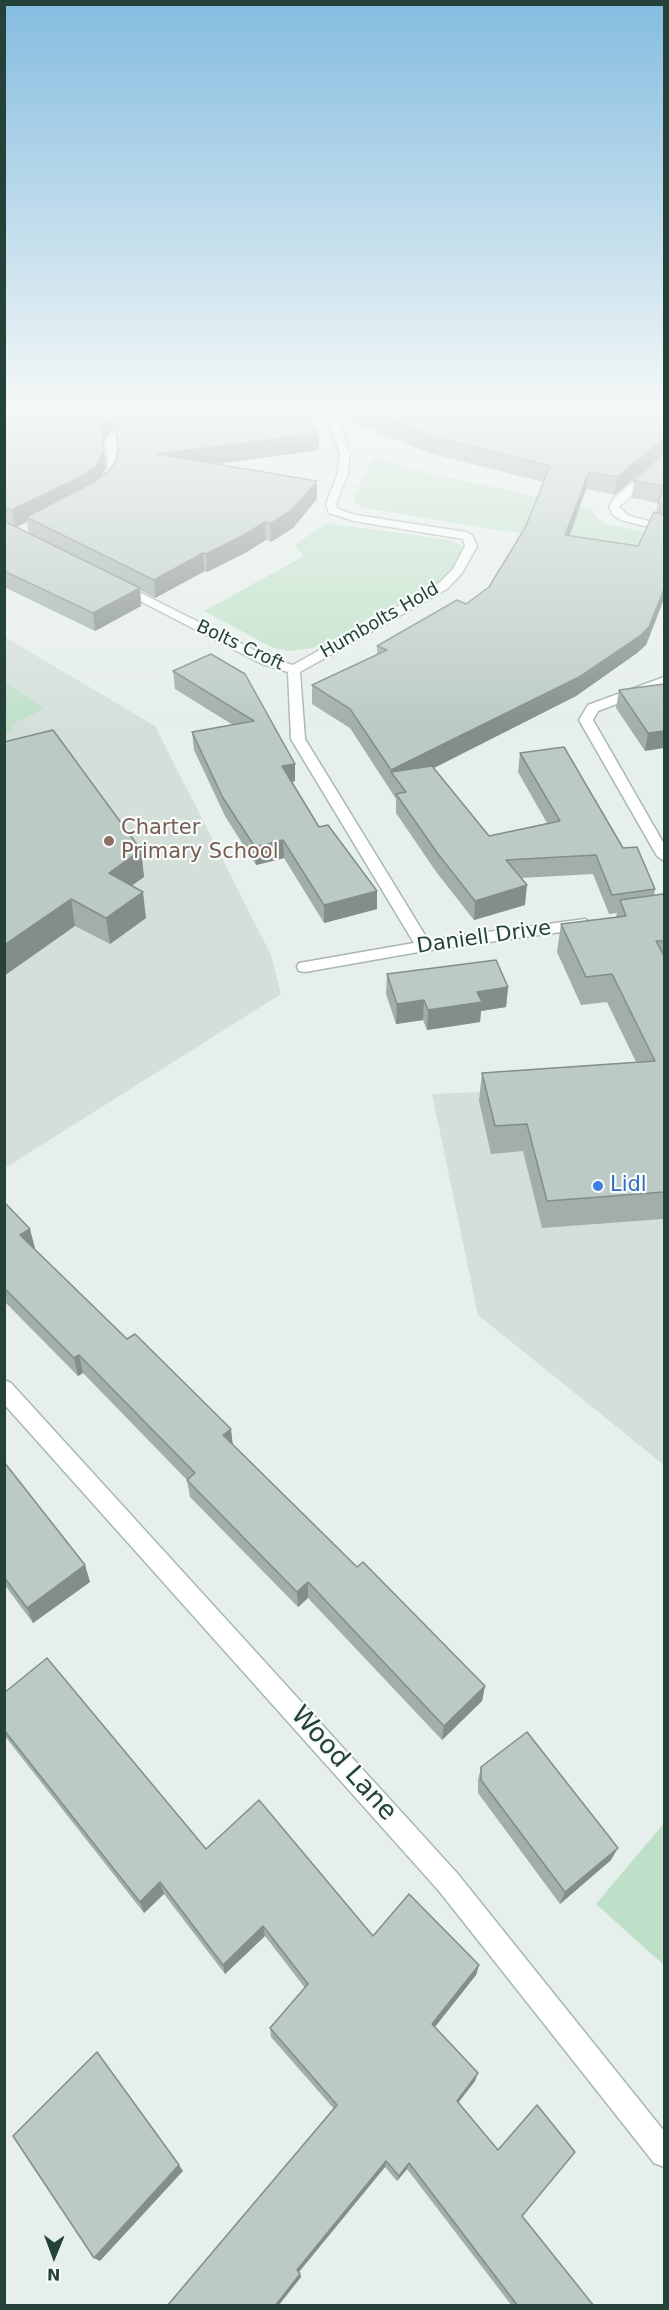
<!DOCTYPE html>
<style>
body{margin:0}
#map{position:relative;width:669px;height:2310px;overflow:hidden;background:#e6efeb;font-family:"DejaVu Sans",sans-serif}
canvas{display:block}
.frame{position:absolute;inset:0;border:6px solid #24423a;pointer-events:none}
.north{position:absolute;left:24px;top:2226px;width:60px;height:60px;-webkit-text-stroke:4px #f7fbf9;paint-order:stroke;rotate:181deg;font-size:16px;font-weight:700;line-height:24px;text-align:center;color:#24423a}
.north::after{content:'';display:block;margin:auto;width:21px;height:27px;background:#24423a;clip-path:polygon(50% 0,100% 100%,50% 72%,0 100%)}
</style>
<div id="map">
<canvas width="669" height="2310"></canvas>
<div class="frame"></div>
<div class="north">N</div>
</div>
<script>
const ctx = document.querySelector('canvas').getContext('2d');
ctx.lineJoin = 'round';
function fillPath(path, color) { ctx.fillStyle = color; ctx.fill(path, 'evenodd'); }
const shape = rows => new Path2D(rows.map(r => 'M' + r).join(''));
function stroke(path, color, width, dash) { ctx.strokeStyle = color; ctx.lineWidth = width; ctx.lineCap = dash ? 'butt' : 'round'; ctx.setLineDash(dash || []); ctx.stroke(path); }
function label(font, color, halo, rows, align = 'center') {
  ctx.font = font + ' "DejaVu Sans",sans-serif'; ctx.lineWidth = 4.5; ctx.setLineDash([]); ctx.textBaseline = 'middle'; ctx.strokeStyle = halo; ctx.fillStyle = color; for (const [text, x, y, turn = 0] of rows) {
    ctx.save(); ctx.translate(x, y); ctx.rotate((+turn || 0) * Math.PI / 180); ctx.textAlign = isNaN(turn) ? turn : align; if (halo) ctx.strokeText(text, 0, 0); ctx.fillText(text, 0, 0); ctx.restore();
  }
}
const built = shape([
 [5,637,155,726,271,955,281,994,5,1168],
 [664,1071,664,1465,478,1315,432,1094,572,1088]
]);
const green = shape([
 [373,457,423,472,592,508,596,517,607,524,664,536,664,557,364,508,355,503,354,496],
 [327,523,449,540,465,547,453,568,439,582,374,615,327,643,312,648,289,651,273,648,204,611,304,556,294,545],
 [5,682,44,709,10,725,15,729,5,734],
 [664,1823,664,1965,596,1904]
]);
const minor = shape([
 [314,407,324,407,341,426,350,455,347,476,336,504,338,509,356,515,466,532,472,535,477,546,462,573,447,589,300,672,305,739,428,940,585,919,593,924,590,928,424,951,305,972,299,971,297,967,299,963,305,962,414,943,291,739,288,672,262,664,113,587,115,584,123,584,270,658,293,665,439,583,453,569,465,546,463,539,354,521,329,513,326,504,337,476,340,455,332,429,314,407],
 [141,426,146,429,145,431,116,439,118,467,115,478,108,488,100,488,99,486,105,478,108,467,106,437,119,430,141,426],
 [664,456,664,464,619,507,629,516,664,525,664,531,621,520,613,515,609,507,614,498,664,456],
 [664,677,664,686,598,711,593,720,664,844,664,861,657,856,579,720,588,705,664,677],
 [4,1380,11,1383,457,1873,664,2131,664,2167,654,2163,439,1891,4,1404,4,1380]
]);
const wall = shape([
 [4,407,319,433,319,450,215,464,317,481,317,499,293,528,271,542,266,540,245,553,207,572,205,571,155,598,140,590,141,606,95,631,4,587],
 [116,428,118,450,115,462,108,472,101,477,106,467,103,441,113,429],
 [27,522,29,533,16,527],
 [326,407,664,407,664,599,646,645,637,653,576,696,434,768,489,836,547,823,518,772,520,753,623,848,655,889,654,896,664,897,664,1224,663,1219,542,1228,523,1151,491,1154,479,1101,482,1073,636,1062,607,1002,581,1005,557,952,561,924,616,917,617,913,609,914,593,874,521,878,525,905,474,920,437,873,396,813,396,799,350,728,312,704,312,685,377,655,377,646,466,604,489,587,526,526,543,482,432,454,334,415],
 [653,463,634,481,632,498,658,503,656,513,638,546,570,536,586,489,614,495],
 [211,654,295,781,292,782,319,827,377,909,324,923,284,858,256,865,225,816,194,750,192,732,233,725,175,689,173,671],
 [664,684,645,751,616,708,619,690],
 [4,742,141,850,144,877,132,885,146,918,110,944,75,926],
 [387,974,508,987,506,1007,481,1011,480,1022,427,1030,423,1020,396,1024,386,994],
 [4,1202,35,1248,34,1248,357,1567,485,1686,482,1701,442,1740,308,1598,298,1607,190,1497,187,1480,83,1373,78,1376,4,1301],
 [4,1462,85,1565,90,1582,33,1623,4,1584],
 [4,1693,206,1849,373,1936,479,1965,476,1975,435,2027,475,2081,458,2103,522,2216,594,2306,512,2306,407,2169,397,2181,385,2167,299,2272,301,2277,278,2306,167,2306,334,2109,271,2037,270,2028,305,1988,265,1936,225,1974,164,1894,144,1913,4,1735],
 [481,1767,611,1860,560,1904,478,1793,478,1780]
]);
const shadedWall = shape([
 [154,407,273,407,113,429,103,441,101,425,111,412],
 [319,433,319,450,159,472,157,454],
 [664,439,664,454,614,495,617,477],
 [104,450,106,467,98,483,26,517,27,522,15,528,12,510],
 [589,472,586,489,563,553,565,535],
 [317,481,317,499,293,528,271,542,270,524],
 [265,522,266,540,245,553,207,572,206,554],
 [203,553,205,571,155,598,154,580],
 [140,588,141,606,95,631,93,613],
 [664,589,664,599,646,645,637,653,576,696,400,785,391,772,390,790,391,770],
 [664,731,664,748,645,751,648,733],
 [295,764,295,781,282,784,282,766],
 [283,840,284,858,256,865,255,847],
 [141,850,144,877,113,899,109,873],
 [527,885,525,905,474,920,475,901],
 [377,891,377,909,324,923,324,905],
 [143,892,146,918,110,944,106,918],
 [71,899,75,926,4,976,4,945],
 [508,987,506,1007,481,1011,480,1022,427,1030,428,1010,477,992],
 [424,1000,423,1020,396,1024,397,1004],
 [30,1229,35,1248,25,1254,20,1235],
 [79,1355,83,1373,78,1376,74,1358],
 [231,1429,233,1446,223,1435],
 [85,1565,90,1582,33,1623,27,1608],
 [308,1582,308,1598,298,1607,297,1592],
 [485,1686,482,1701,442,1740,444,1726],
 [618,1848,611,1860,560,1904,565,1892],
 [160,1882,164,1894,144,1913,140,1902],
 [263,1926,265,1936,225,1974,223,1965],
 [479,1965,476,1975,430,2033,432,2024],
 [478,2073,475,2081,454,2108,457,2101],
 [386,2161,385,2167,298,2273,297,2270],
 [409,2163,407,2169,397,2181,399,2176],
 [179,2165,183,2171,100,2261,94,2258],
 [300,2274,301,2277,278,2306,275,2306]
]);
const building = shape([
 [4,407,154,407,111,412,101,425,104,450,96,466,84,475,12,510,4,508,4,407],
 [219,407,299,407,319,433,157,454,317,481,292,510,270,524,265,522,244,535,206,554,203,553,154,580,26,517,94,482,108,472,115,462,118,450,115,425,119,421,219,407],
 [355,407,664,407,664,439,617,477,589,472,565,535,638,546,654,512,664,515,664,589,649,627,641,635,579,677,391,770,350,709,312,685,387,650,377,646,457,600,466,604,489,587,526,526,550,466,433,437,355,407],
 [664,452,664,486,634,481,664,452],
 [664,488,664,504,658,503,664,488],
 [4,521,140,588,93,613,4,571,4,521],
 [211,654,245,674,295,764,282,766,319,827,328,825,377,891,324,905,283,840,255,847,223,798,192,732,254,721,173,671,211,654],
 [664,684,664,731,648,733,619,690,664,684],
 [53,730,141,850,109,873,143,892,106,918,71,899,4,945,4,742,53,730],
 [564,747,623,848,637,847,655,889,612,895,596,855,506,860,527,885,475,901,438,854,396,794,406,792,391,772,432,766,489,836,560,821,520,753,564,747],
 [663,894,664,897,664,941,656,941,664,956,664,1192,547,1201,527,1124,495,1126,482,1073,655,1061,612,974,586,977,561,924,626,916,620,900,663,894],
 [496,960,508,987,477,992,482,1002,428,1010,424,1000,397,1004,387,974,496,960],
 [4,1202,30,1229,20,1235,127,1339,135,1334,231,1429,223,1435,357,1567,363,1562,485,1686,444,1726,308,1582,297,1592,187,1480,195,1473,79,1355,74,1358,4,1288,4,1202],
 [4,1462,85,1565,27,1608,4,1577,4,1462],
 [47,1658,206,1849,259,1800,373,1936,409,1894,479,1965,432,2024,478,2073,457,2101,498,2150,537,2105,575,2152,522,2216,594,2306,518,2306,409,2163,399,2176,386,2161,297,2270,300,2274,275,2306,167,2306,337,2105,270,2028,308,1984,263,1926,223,1965,160,1882,140,1902,4,1730,4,1693,47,1658],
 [527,1732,618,1848,565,1892,481,1780,481,1767,527,1732],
 [97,2052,179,2165,94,2258,13,2136,97,2052]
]);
const markers = [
 [109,841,6,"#8d6e63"],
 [598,1186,6,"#3f7fe0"]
];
const farStreetnames = [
 ["Humbolts Hold",380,621,-30],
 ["Bolts Croft",240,646,25]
];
const educationNames = [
 ["Charter",121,829],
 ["Primary School",121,853]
];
const streetNames = [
 ["Daniell Drive",484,938,-8]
];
const shopNames = [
 ["Lidl",610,1186]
];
const nearStreetnames = [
 ["Wood Lane",343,1764,48]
];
fillPath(built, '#d4dfda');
fillPath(green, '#bfe0c8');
stroke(minor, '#a8b8b2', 3);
fillPath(minor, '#fff');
fillPath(wall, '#a1aea9');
fillPath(shadedWall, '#838d89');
fillPath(building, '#bbcac4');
stroke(building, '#838d89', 1.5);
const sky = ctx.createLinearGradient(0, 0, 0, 730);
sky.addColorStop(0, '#84bce0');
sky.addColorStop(0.56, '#f4f8f6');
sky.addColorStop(1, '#f4f8f600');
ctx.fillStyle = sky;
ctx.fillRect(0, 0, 669, 730);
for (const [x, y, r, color] of markers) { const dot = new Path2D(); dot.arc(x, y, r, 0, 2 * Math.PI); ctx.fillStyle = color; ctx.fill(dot); stroke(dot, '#f7fbf9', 2); }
label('18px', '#24423a', '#f7fbf9', farStreetnames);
label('21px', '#785e54', '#f7fbf9', educationNames, 'left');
label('21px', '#24423a', '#f7fbf9', streetNames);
label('21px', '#366cbe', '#f7fbf9', shopNames, 'left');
label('26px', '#24423a', '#f7fbf9', nearStreetnames);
</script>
